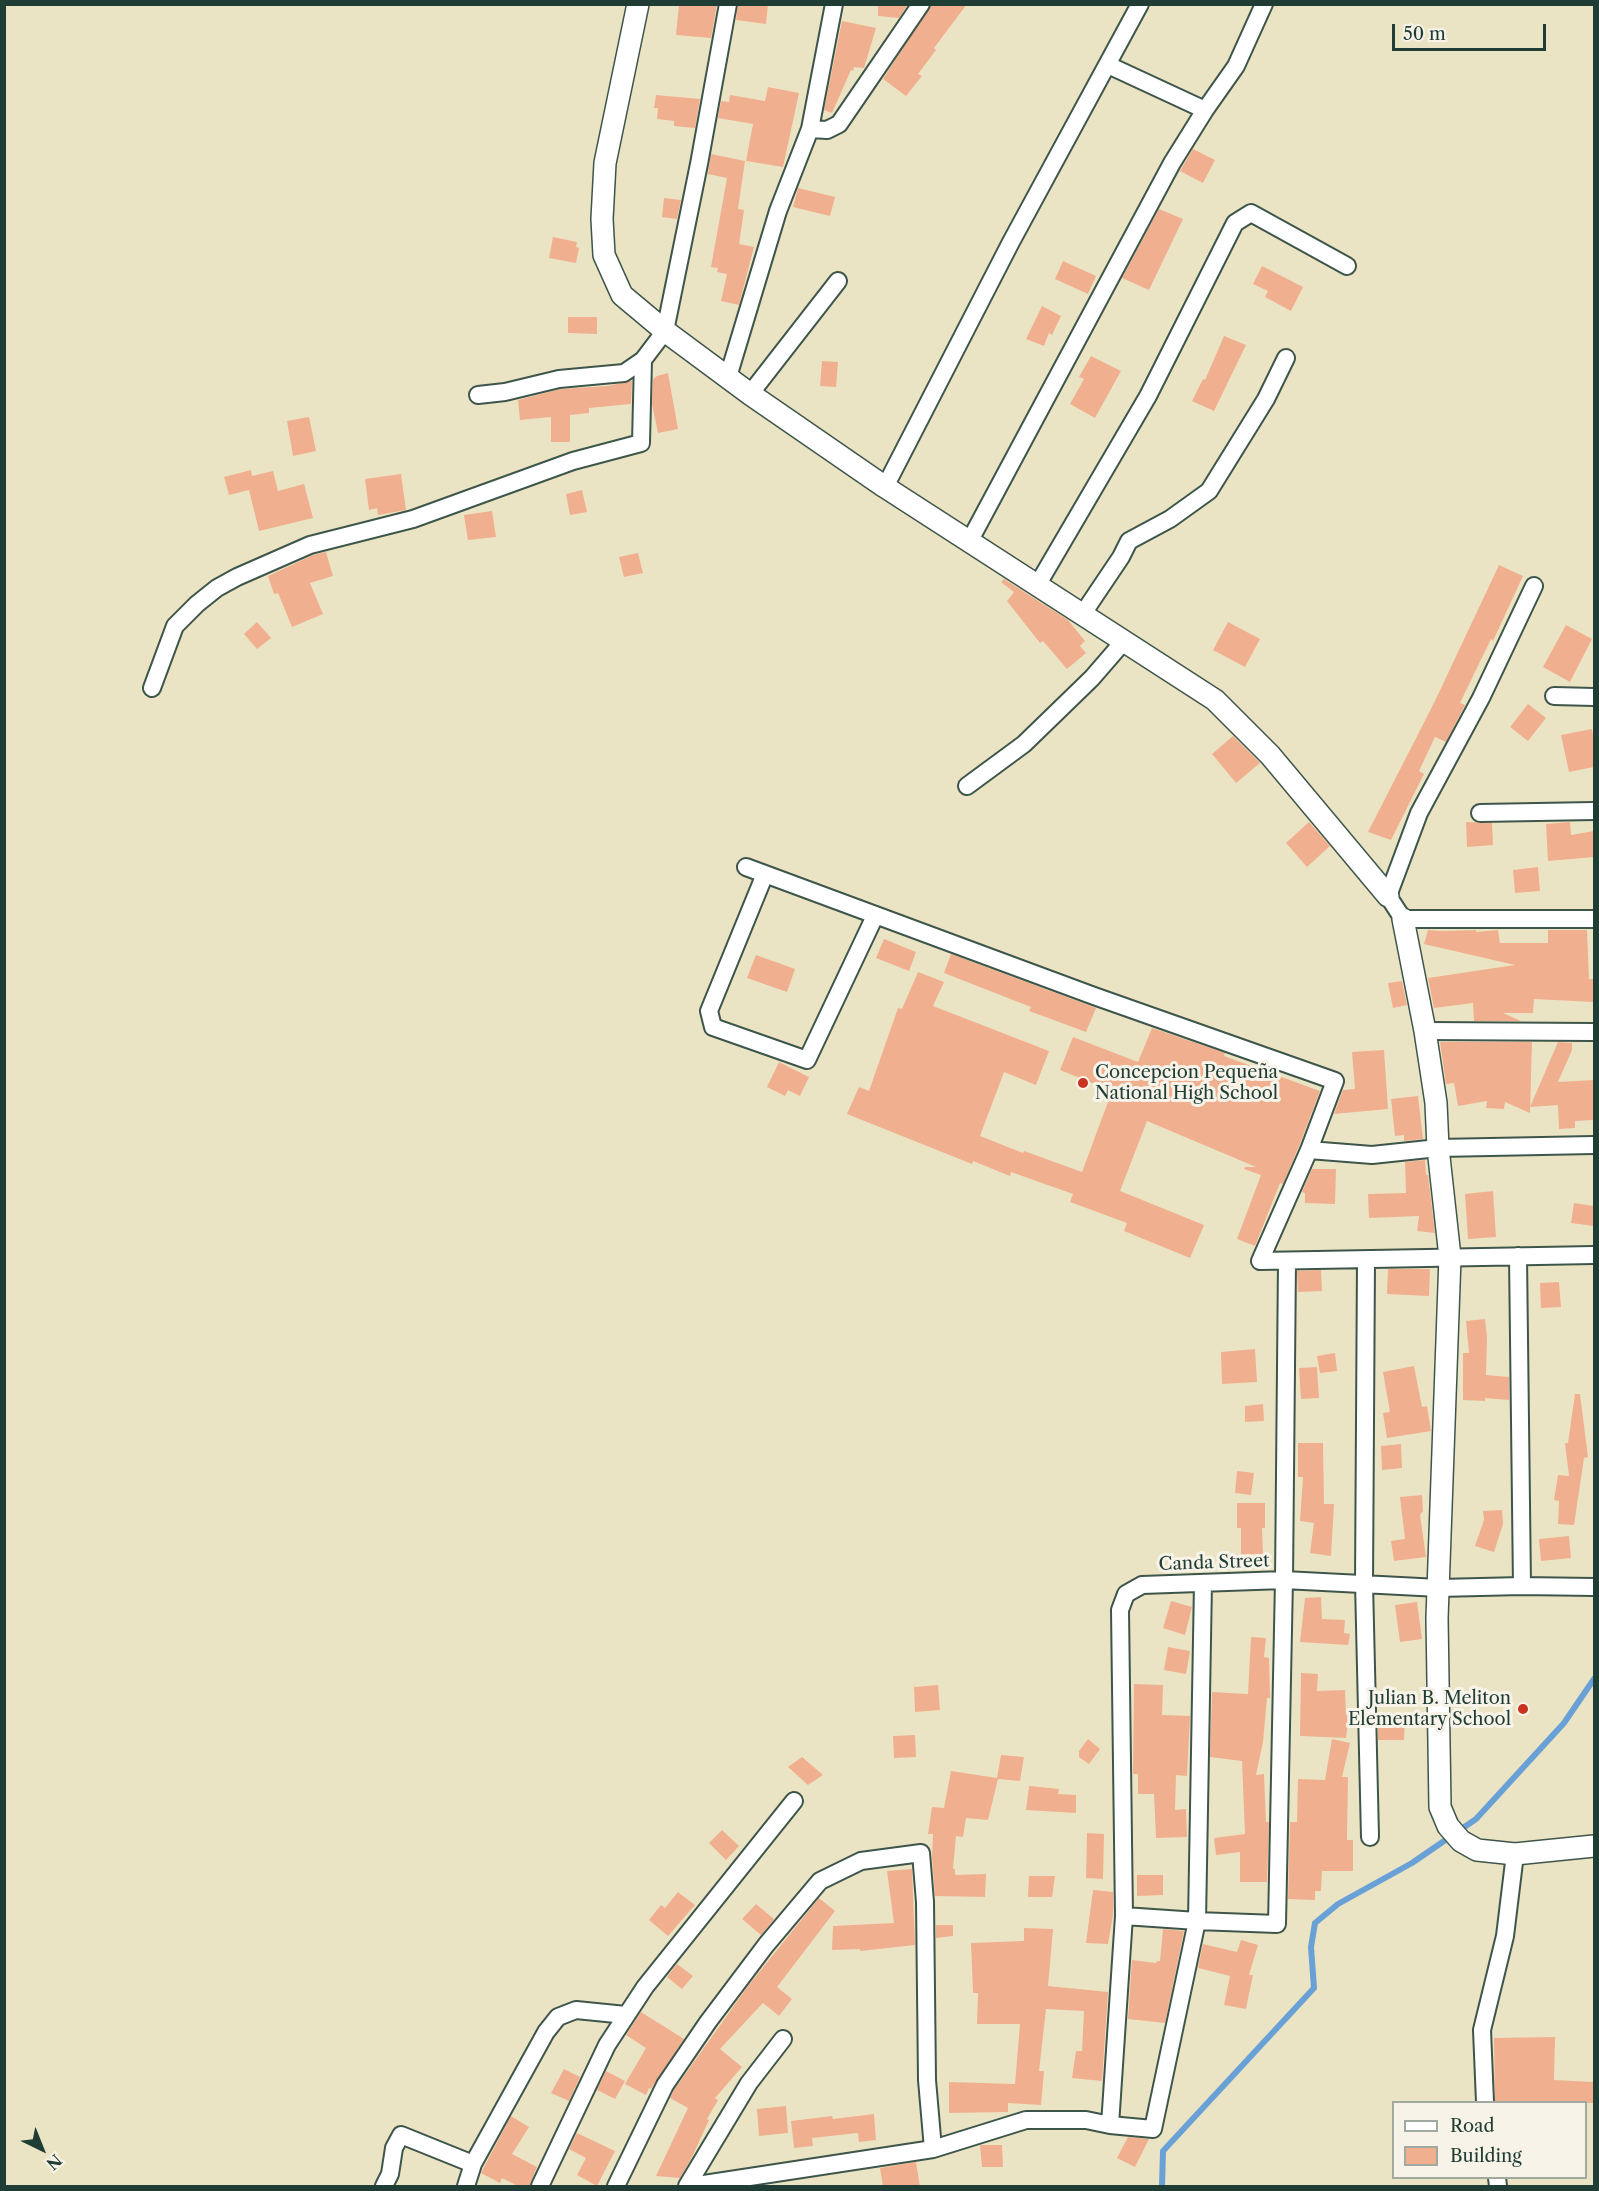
<!DOCTYPE html>
<meta charset="utf-8">
<style>
body{margin:0}
#map{position:relative;width:1599px;height:2191px;overflow:hidden;background:#ebe4c4;font-family:"Libre Caslon Text",serif}
canvas{display:block}
.frame{position:absolute;inset:0;border:6px solid #1f3d34;pointer-events:none}
.legend{position:absolute;left:1392px;top:2101px;width:195px;height:78px;box-sizing:border-box;background:#f7f3e8;border:2px solid #a1aaa0;margin:0;padding:8px 10px;list-style:none;font-size:18px;color:#1f3d34}
.legend li{display:flex;align-items:center;gap:12px;height:30px}
.legend b{width:30px;border:2px solid #a1aaa0}
.north{position:absolute;left:12px;top:2119px;width:60px;height:60px;-webkit-text-stroke:4px #f7f3e8;paint-order:stroke;rotate:137deg;font-size:16px;font-weight:700;line-height:24px;text-align:center;color:#1f3d34}
.north::after{content:'';display:block;margin:auto;width:21px;height:27px;background:#1f3d34;clip-path:polygon(50% 0,100% 100%,50% 72%,0 100%)}
.scale{position:absolute;left:1392px;top:24px;width:154px;height:27px;box-sizing:border-box;border:3px solid #1f3d34;border-top:0;padding-left:8px;font-size:18px;line-height:21px;white-space:nowrap;color:#1f3d34;-webkit-text-stroke:4px #f7f3e8;paint-order:stroke}
</style>
<div id="map">
<canvas width="1599" height="2191"></canvas>
<div class="frame"></div>
<ul class="legend">
<li><b style="height:8px;background:#fff"></b>Road</li>
<li><b style="height:16px;background:#f0b090"></b>Building</li>
</ul>
<div class="north">N</div>
<div class="scale">50 m</div>
</div>
<script>
const ctx = document.querySelector('canvas').getContext('2d');
ctx.lineJoin = 'round';
const shape = rows => new Path2D(rows.map(r => 'M' + r).join(''));
function stroke(path, color, width, dash) { ctx.strokeStyle = color; ctx.lineWidth = width; ctx.lineCap = dash ? 'butt' : 'round'; ctx.setLineDash(dash || []); ctx.stroke(path); }
function fillPath(path, color) { ctx.fillStyle = color; ctx.fill(path, 'evenodd'); }
function label(font, color, halo, rows, align = 'center') {
  ctx.font = font + ' "Libre Caslon Text",serif'; ctx.lineWidth = 6; ctx.setLineDash([]); ctx.textBaseline = 'middle'; ctx.strokeStyle = halo; ctx.fillStyle = color; for (const [text, x, y, turn = 0] of rows) {
    ctx.save(); ctx.translate(x, y); ctx.rotate((+turn || 0) * Math.PI / 180); ctx.textAlign = isNaN(turn) ? turn : align; if (halo) ctx.strokeText(text, 0, 0); ctx.fillText(text, 0, 0); ctx.restore();
  }
}
const stream = shape([
 [1162,2186,1163,2151,1314,1988,1311,1947,1315,1923,1338,1904,1412,1863,1476,1819,1564,1723,1594,1679]
]);
const building = shape([
 [679,4,717,4,711,38,676,35],
 [738,4,768,4,766,24,736,20],
 [878,4,908,4,899,18,878,16],
 [931,4,967,4,934,48,936,50,918,74,922,76,906,96,883,79],
 [842,21,876,28,864,68,854,67,853,71,851,70,832,113,824,110],
 [768,87,799,93,783,167,746,161,753,124,718,118,721,101,729,102,730,95,765,101],
 [656,95,700,99,695,128,674,126,674,121,657,119,658,108,654,108],
 [1193,149,1215,160,1203,183,1180,171],
 [711,154,745,161,738,209,744,210,739,244,754,247,739,305,721,301,727,274,717,272,718,268,711,267,727,178,708,174],
 [798,188,835,197,830,216,793,207],
 [664,198,681,200,677,219,662,217],
 [1159,209,1183,219,1149,290,1122,278],
 [553,237,577,242,576,247,579,248,576,263,549,258],
 [1063,261,1096,276,1088,294,1055,279],
 [1262,266,1303,287,1291,311,1265,297,1268,291,1253,284],
 [1042,306,1061,316,1052,335,1049,333,1044,346,1026,339],
 [568,317,597,317,597,334,568,333],
 [1224,336,1246,345,1214,411,1192,401,1203,379,1205,380],
 [1091,356,1121,371,1095,418,1070,404,1084,379,1079,377],
 [822,361,838,362,836,387,820,386],
 [668,373,678,429,658,433,652,404,653,379,657,376],
 [632,381,631,404,589,408,589,413,570,415,570,442,551,442,551,417,520,420,518,400,561,389,607,386],
 [309,417,316,451,293,456,287,421],
 [251,470,252,476,273,471,278,491,304,484,313,518,259,531,249,490,229,495,224,477],
 [401,474,406,510,378,515,377,508,369,510,365,479],
 [582,490,587,512,570,515,566,494],
 [492,511,496,537,468,540,464,515],
 [326,552,333,576,310,583,323,614,292,627,278,593,274,594,268,576,313,555],
 [638,553,643,573,624,577,619,557],
 [1499,565,1523,576,1493,641,1491,639,1460,703,1465,705,1446,742,1435,737,1419,771,1424,774,1391,840,1368,832,1434,703],
 [1004,579,1068,620,1085,641,1080,646,1086,653,1067,669,1043,641,1040,643,1007,601,1014,592,1001,582],
 [257,622,271,638,257,649,244,634],
 [1228,622,1260,639,1245,667,1213,650],
 [1566,625,1592,639,1570,682,1543,667],
 [1528,704,1546,718,1528,741,1510,727],
 [1592,729,1594,742,1594,767,1569,772,1561,735],
 [1233,736,1260,763,1236,783,1212,754],
 [1309,822,1330,846,1307,867,1286,843],
 [1466,822,1492,823,1493,845,1467,847],
 [1570,822,1571,835,1594,831,1594,857,1548,861,1546,824],
 [1538,867,1540,891,1515,893,1513,870],
 [1428,930,1442,931,1476,930,1476,932,1498,930,1500,943,1548,943,1548,930,1587,930,1589,979,1594,979,1594,1002,1534,999,1533,1013,1503,1013,1521,1021,1474,1021,1473,1003,1434,1008,1428,978,1515,965,1424,944],
 [884,939,916,952,909,971,876,958],
 [951,954,1096,1008,1086,1032,1029,1011,1031,1007,944,973],
 [756,955,795,969,787,992,747,978],
 [918,972,944,982,933,1006,1049,1051,1036,1085,1004,1072,980,1136,1023,1153,1024,1151,1082,1172,1112,1091,1060,1070,1073,1037,1138,1062,1152,1028,1225,1053,1224,1056,1320,1091,1299,1146,1283,1184,1280,1183,1255,1246,1237,1239,1261,1175,1244,1169,1245,1167,1256,1167,1147,1121,1120,1191,1204,1225,1190,1258,1124,1231,1127,1223,1070,1202,1073,1194,1011,1172,1010,1176,973,1161,972,1164,847,1114,859,1087,869,1091,898,1008,902,1009],
 [1402,981,1407,1005,1393,1008,1388,983],
 [1440,1042,1532,1042,1530,1113,1505,1102,1504,1109,1486,1108,1487,1101,1458,1106,1454,1083,1446,1084],
 [1558,1042,1572,1043,1572,1050,1558,1082,1594,1080,1594,1120,1575,1121,1575,1128,1559,1129,1558,1105,1530,1107],
 [1384,1050,1388,1109,1334,1114,1343,1090,1355,1089,1352,1052],
 [779,1062,809,1077,800,1096,788,1090,785,1096,767,1087],
 [1418,1096,1423,1139,1404,1141,1404,1135,1395,1136,1391,1099],
 [1425,1160,1426,1175,1428,1175,1435,1233,1417,1231,1419,1216,1369,1218,1368,1194,1406,1193,1405,1162],
 [1312,1169,1336,1169,1335,1204,1305,1203,1305,1193,1302,1192],
 [1493,1191,1496,1237,1468,1239,1465,1194],
 [1574,1203,1594,1206,1594,1226,1571,1223],
 [1388,1269,1430,1269,1429,1296,1387,1294],
 [1321,1270,1322,1291,1298,1292,1297,1271],
 [1559,1282,1561,1307,1541,1308,1540,1283],
 [1485,1319,1487,1337,1486,1375,1509,1377,1509,1400,1485,1398,1485,1401,1463,1400,1463,1353,1469,1353,1466,1321],
 [1255,1349,1257,1382,1222,1384,1221,1352],
 [1335,1353,1337,1371,1320,1373,1317,1356],
 [1414,1366,1422,1407,1427,1406,1431,1431,1387,1438,1383,1413,1390,1412,1383,1372],
 [1317,1367,1319,1398,1301,1399,1299,1368],
 [1575,1394,1580,1394,1588,1457,1584,1458,1574,1525,1558,1524,1559,1501,1554,1500,1558,1475,1569,1476,1565,1443,1568,1443],
 [1263,1404,1264,1421,1245,1422,1245,1406],
 [1298,1443,1323,1443,1324,1504,1334,1504,1331,1556,1310,1553,1314,1523,1300,1521,1303,1477,1298,1477],
 [1401,1444,1402,1468,1382,1470,1381,1446],
 [1237,1471,1254,1473,1251,1495,1235,1493],
 [1422,1495,1423,1511,1420,1515,1426,1557,1394,1561,1391,1541,1405,1539,1400,1497],
 [1237,1503,1265,1503,1265,1528,1262,1528,1263,1554,1241,1554,1241,1528,1237,1528],
 [1502,1510,1503,1524,1494,1552,1475,1546,1484,1520,1483,1511],
 [1569,1536,1571,1558,1541,1561,1539,1539],
 [1321,1597,1322,1619,1345,1620,1344,1633,1350,1634,1348,1645,1300,1642,1305,1598],
 [1171,1601,1192,1607,1185,1635,1163,1628],
 [1417,1602,1422,1639,1400,1642,1395,1605],
 [1251,1637,1266,1638,1264,1657,1269,1658,1270,1698,1267,1698,1263,1742,1256,1775,1264,1774,1266,1822,1269,1822,1267,1882,1240,1882,1240,1852,1216,1855,1214,1838,1245,1834,1242,1761,1210,1757,1212,1692,1248,1694],
 [1168,1647,1190,1651,1186,1674,1164,1670],
 [1301,1673,1318,1674,1317,1691,1345,1690,1346,1715,1349,1715,1346,1738,1300,1736],
 [1134,1684,1163,1685,1162,1715,1190,1716,1187,1776,1176,1775,1175,1810,1186,1809,1187,1837,1156,1838,1154,1794,1138,1794,1138,1774,1133,1774],
 [938,1685,940,1710,915,1712,914,1687],
 [1378,1716,1405,1716,1404,1740,1378,1740],
 [915,1735,916,1757,894,1758,893,1736],
 [1088,1739,1100,1749,1089,1764,1079,1757,1079,1751],
 [1332,1739,1350,1743,1342,1777,1348,1777,1347,1840,1353,1840,1353,1871,1322,1871,1321,1891,1315,1891,1315,1900,1288,1899,1290,1822,1297,1822,1298,1779,1325,1780],
 [1001,1755,1024,1757,1020,1781,998,1779,988,1820,966,1818,963,1837,956,1836,953,1869,955,1869,955,1875,986,1874,985,1897,935,1896,932,1857,933,1834,928,1834,932,1807,944,1808,951,1771,997,1778],
 [802,1757,823,1775,808,1785,788,1767],
 [1029,1786,1059,1789,1058,1794,1076,1795,1076,1813,1026,1810],
 [722,1830,739,1846,726,1860,709,1843],
 [1087,1833,1104,1834,1103,1879,1086,1878],
 [912,1869,915,1945,860,1951,860,1949,832,1950,833,1926,894,1923,887,1871],
 [1137,1875,1163,1875,1163,1895,1137,1896],
 [1029,1876,1055,1876,1052,1897,1028,1897],
 [1093,1890,1113,1892,1113,1915,1108,1944,1086,1943],
 [678,1892,695,1905,668,1936,649,1920,661,1905,665,1908],
 [819,1898,835,1911,777,1987,792,1999,779,2016,763,2003,720,2049,742,2067,715,2098,718,2100,707,2119,709,2120,692,2157,680,2178,656,2176,688,2108,670,2098,674,2090,748,1986],
 [756,1904,774,1919,761,1935,742,1919],
 [936,1925,953,1925,953,1936,936,1938],
 [1024,1928,1053,1929,1048,1986,1108,1992,1102,2081,1072,2078,1076,2051,1082,2051,1084,2011,1046,2009,1039,2071,1044,2071,1041,2105,1008,2103,1008,2112,949,2113,949,2082,1015,2084,1020,2024,977,2024,978,1993,973,1993,971,1943,1024,1941],
 [1163,1929,1184,1931,1165,2023,1128,2019,1132,1960,1156,1963,1157,1961,1160,1961],
 [1241,1940,1258,1945,1249,1975,1253,1975,1246,2009,1224,2005,1230,1976,1198,1968,1203,1944,1237,1952],
 [677,1964,693,1976,682,1989,667,1977],
 [641,2012,684,2039,651,2089,649,2088,646,2095,625,2084,646,2048,626,2035],
 [1555,2037,1554,2080,1594,2082,1594,2103,1495,2103,1494,2038],
 [564,2069,580,2077,569,2101,551,2093],
 [606,2071,625,2081,615,2099,597,2090],
 [786,2106,788,2133,759,2136,757,2109],
 [874,2114,876,2140,859,2142,858,2133,812,2138,813,2146,794,2148,791,2121,832,2116,833,2119],
 [511,2116,529,2127,512,2154,537,2167,529,2187,520,2187,502,2178,500,2183,481,2173],
 [577,2133,615,2151,597,2186,577,2175,586,2158,569,2149],
 [1128,2137,1149,2139,1135,2167,1117,2158],
 [980,2145,1002,2145,1003,2167,982,2167],
 [916,2162,920,2187,883,2187,880,2168]
]);
const minor = shape([
 [1108,65,1205,110],
 [810,129,827,130,839,124,921,4],
 [728,377,778,211,810,129,834,4],
 [750,394,838,281],
 [478,395,505,392,559,379,624,373,643,360,665,331,699,164,728,4],
 [885,487,1011,242,1140,4],
 [969,542,1172,163,1205,110,1236,66,1264,4],
 [1038,584,1148,396,1235,223,1251,213,1347,266],
 [1534,586,1481,698,1419,813,1388,896,1403,919,1594,919],
 [1082,615,1121,557,1129,541,1170,519,1209,491,1266,399,1286,358],
 [152,688,175,626,197,604,217,588,237,577,310,545,413,519,573,461,641,443,643,360],
 [1554,696,1594,697],
 [967,786,1024,744,1092,678,1124,641],
 [1480,813,1594,811],
 [746,867,1094,996,1335,1081,1309,1150,1260,1261,1594,1255],
 [765,874,709,1011,713,1027,807,1060,875,916],
 [1425,1031,1594,1032],
 [1309,1150,1372,1155,1438,1148,1594,1145],
 [1518,1256,1522,1586],
 [1366,1260,1364,1583,1370,1837],
 [1287,1261,1284,1580,1277,1924,1197,1921,1124,1916,1120,1610,1126,1594,1142,1585,1284,1580,1439,1588,1522,1586,1594,1587],
 [1485,2102,1482,2030,1505,1936,1515,1854],
 [1110,2125,1153,2129,1197,1921,1203,1583],
 [1497,2178,1498,2186],
 [384,2186,390,2174,394,2148,401,2135,473,2164],
 [466,2186,473,2164,546,2032,558,2017,576,2010,626,2015],
 [540,2186,607,2045,645,1987,794,1801],
 [616,2186,665,2085,708,2022,766,1945,820,1881,861,1861,921,1853,925,1902,927,2080,933,2149],
 [687,2186,749,2083,783,2039],
 [691,2186,933,2149,1026,2120,1086,2120,1110,2125,1124,1916]
]);
const tertiary = shape([
 [638,4,605,163,602,219,604,255,622,295,665,331,750,394,885,487,1215,700,1270,755,1388,896],
 [1403,919,1425,1031,1436,1103,1438,1148,1450,1257,1437,1618,1440,1807,1448,1826,1461,1841,1477,1850,1515,1854,1594,1846]
]);
const markers = [
 [1083,1083,6,"#c8321e"],
 [1523,1709,6,"#c8321e"]
];
const poiNames = [
 ["Concepcion Pequeña",1095,1073],
 ["National High School",1095,1094],
 ["Julian B. Meliton",1511,1699,"right"],
 ["Elementary School",1511,1720,"right"]
];
const streetNames = [
 ["Canda Street",1214,1563,-2]
];
stroke(stream, '#69a1d7', 6);
fillPath(building, '#f0b090');
stroke(minor, '#3e564a', 20);
stroke(tertiary, '#3e564a', 24);
stroke(minor, '#fff', 16);
stroke(tertiary, '#fff', 21);
for (const [x, y, r, color] of markers) { const dot = new Path2D(); dot.arc(x, y, r, 0, 2 * Math.PI); ctx.fillStyle = color; ctx.fill(dot); stroke(dot, '#f7f3e8', 2); }
label('18px', '#1f3d34', '#f7f3e8', poiNames, 'left');
label('18px', '#1f3d34', '#f7f3e8', streetNames);
</script>
